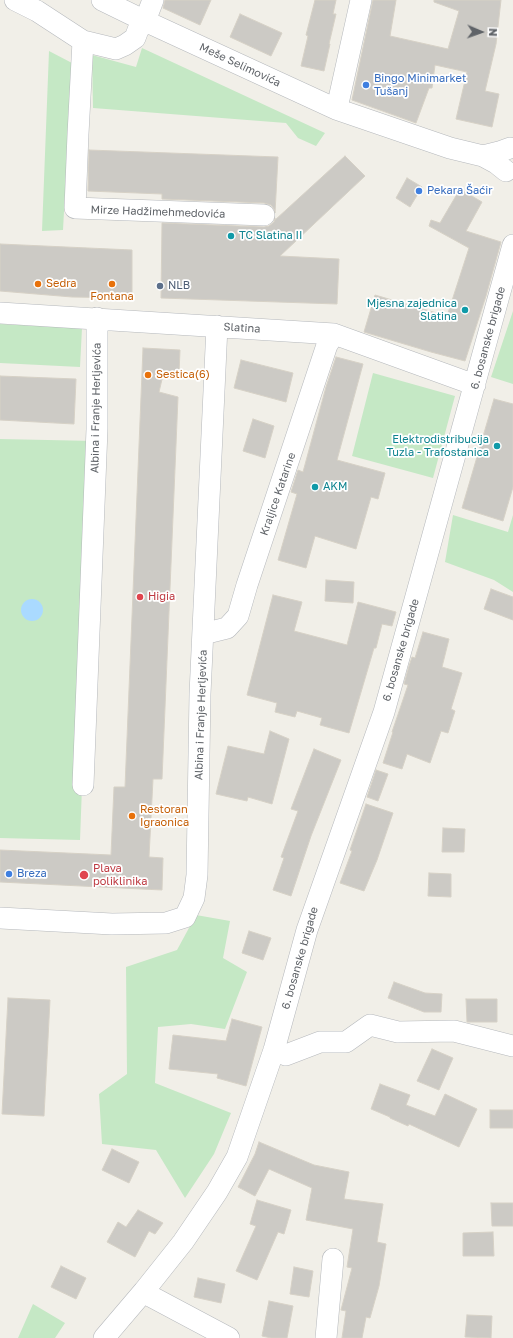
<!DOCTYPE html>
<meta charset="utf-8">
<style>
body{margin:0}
#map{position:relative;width:513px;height:1338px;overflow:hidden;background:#f1efe8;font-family:"Golos Text",sans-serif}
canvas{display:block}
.north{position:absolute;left:461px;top:12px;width:40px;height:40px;-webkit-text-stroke:3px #fff;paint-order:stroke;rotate:92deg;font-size:11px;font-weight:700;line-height:16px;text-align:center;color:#5f6368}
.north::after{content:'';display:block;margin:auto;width:14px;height:18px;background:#5f6368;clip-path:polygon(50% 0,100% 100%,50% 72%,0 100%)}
</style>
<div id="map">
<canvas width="513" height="1338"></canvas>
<div class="north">N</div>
</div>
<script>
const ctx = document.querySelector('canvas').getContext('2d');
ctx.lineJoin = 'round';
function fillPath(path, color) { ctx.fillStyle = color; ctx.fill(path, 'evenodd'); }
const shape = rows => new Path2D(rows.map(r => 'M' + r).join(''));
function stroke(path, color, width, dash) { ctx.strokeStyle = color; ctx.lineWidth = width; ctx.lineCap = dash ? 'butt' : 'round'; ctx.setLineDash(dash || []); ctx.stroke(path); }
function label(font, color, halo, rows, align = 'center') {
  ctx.font = font + ' "Golos Text",sans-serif'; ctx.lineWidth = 3.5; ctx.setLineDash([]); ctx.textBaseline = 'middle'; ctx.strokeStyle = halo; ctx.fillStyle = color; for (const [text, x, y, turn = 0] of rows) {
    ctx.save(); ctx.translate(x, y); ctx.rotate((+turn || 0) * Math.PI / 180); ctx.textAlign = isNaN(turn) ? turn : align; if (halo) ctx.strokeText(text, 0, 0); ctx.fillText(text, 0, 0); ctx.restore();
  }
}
const green = shape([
 [142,48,325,133,316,146,298,138,286,123,93,108,92,55,136,67],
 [49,51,72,63,63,230,42,231],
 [513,311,513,384,491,377],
 [0,324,82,328,80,367,0,363],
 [373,373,455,396,433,478,352,456],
 [0,439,95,441,80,840,0,838],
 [453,515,508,532,513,515,513,592,494,580,445,562],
 [196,915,230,921,223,958,247,972,225,1029,191,1024,158,1027,155,1083,231,1113,214,1154,185,1198,156,1150,102,1144,99,1094,127,1074,126,967,177,950],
 [33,1304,65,1323,55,1338,18,1338]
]);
const water = shape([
 '21 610a11 11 0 1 1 22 0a11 11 0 1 1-22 0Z'
]);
const building = shape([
 [165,0,211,0,200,25,163,8,165,0],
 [315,0,336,0,333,14,336,14,329,44,330,44,324,71,301,66,308,36,306,35,315,0],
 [373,0,396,0,390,36,448,49,459,11,434,2,434,0,501,0,496,44,485,91,499,94,492,127,456,119,467,72,435,65,432,88,429,88,416,123,352,100,373,0],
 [240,14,282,33,271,56,230,37,240,14],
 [89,150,278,157,275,213,274,209,271,205,264,203,162,199,162,194,88,191,89,150],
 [345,156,365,176,280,256,339,259,337,304,161,298,162,223,264,227,269,226,274,222,275,218,275,220,345,156],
 [407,178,422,187,410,207,396,198,407,178],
 [460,189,482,202,466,231,501,242,486,296,465,361,431,352,364,332,375,295,447,316,469,248,429,226,431,220,440,223,460,189],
 [0,244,132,250,132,298,72,297,0,291,0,244],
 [143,348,180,350,179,374,164,371,159,392,178,397,162,779,153,779,149,857,163,858,162,890,0,882,0,850,111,855,114,787,125,787,143,348],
 [336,357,363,364,337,460,385,473,378,499,371,497,356,549,315,536,306,568,278,560,297,494,291,492,298,470,303,472,326,387,336,357],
 [241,360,293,373,286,402,234,388,241,360],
 [0,376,76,379,74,424,0,420,0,376],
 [494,399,513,404,513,487,503,521,462,508,494,399],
 [253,419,274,426,265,458,243,451,253,419],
 [326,580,354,582,353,603,325,601,326,580],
 [491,589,513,597,513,620,484,609,491,589],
 [273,595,302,602,294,631,347,645,358,602,396,612,392,626,382,624,376,648,374,648,349,733,320,725,322,718,297,711,295,717,275,712,277,703,247,695,273,595],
 [423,632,449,639,442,667,462,673,451,709,455,711,448,733,441,731,430,763,407,754,402,769,383,763,393,732,392,732,408,685,404,684,409,666,412,657,415,658,423,632],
 [270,731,289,739,272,804,248,797,247,801,216,794,228,746,264,754,270,731],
 [314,749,341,760,311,836,291,896,273,890,284,858,281,857,298,811,291,809,314,749],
 [376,770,388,774,378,801,367,797,376,770],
 [366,804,393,813,377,860,364,891,340,883,352,851,350,850,366,804],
 [443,828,465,829,464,852,442,852,443,828],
 [429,873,451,874,451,897,428,896,429,873],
 [249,931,271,938,263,960,242,953,249,931],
 [394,982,425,993,442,994,441,1012,424,1012,388,998,394,982],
 [8,998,50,1000,44,1116,2,1114,8,998],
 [466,999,497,999,497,1022,467,1022,466,999],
 [232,1019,262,1027,246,1086,217,1078,218,1074,169,1069,173,1035,226,1041,232,1019],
 [432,1049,453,1058,439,1090,417,1081,432,1049],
 [380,1084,410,1095,406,1105,435,1116,445,1094,477,1109,459,1147,409,1124,408,1126,390,1118,390,1117,371,1109,380,1084],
 [490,1110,513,1110,513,1128,490,1128,490,1110],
 [259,1142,314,1165,349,1172,344,1199,383,1204,377,1242,386,1244,379,1286,370,1318,366,1317,362,1338,342,1338,346,1311,341,1310,352,1268,347,1267,353,1229,306,1220,312,1188,269,1169,255,1196,238,1187,255,1154,259,1142],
 [112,1149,139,1162,129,1183,102,1170,112,1149],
 [257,1200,291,1210,284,1234,278,1232,257,1280,236,1271,256,1226,250,1224,257,1200],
 [491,1203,513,1203,513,1226,492,1226,491,1203],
 [138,1210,163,1223,155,1234,149,1231,135,1257,107,1242,118,1222,126,1227,138,1210],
 [493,1232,494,1256,463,1256,463,1233,493,1232],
 [61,1266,86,1278,76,1299,51,1287,61,1266],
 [294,1267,313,1271,309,1297,290,1294,294,1267],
 [198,1278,225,1284,221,1303,194,1297,198,1278],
 [269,1301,293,1306,287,1338,271,1338,262,1336,269,1301],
 [467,1315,492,1316,491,1338,465,1337,467,1315]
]);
const minor = shape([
 [15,0,37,11,83,41],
 [102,0,145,21,336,109,450,148,483,156],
 [153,0,145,21,138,30,135,38,125,45,116,49,83,41,78,134,75,208,264,215],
 [336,109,339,99,361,0],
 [506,171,496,163,483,156,499,152,510,148],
 [0,313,334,334,475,385],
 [203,634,227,628,238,616,247,585,327,345,334,334],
 [83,785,97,429,97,318],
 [0,918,112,924,166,923,185,917,194,898,197,875,200,694,217,326],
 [274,1050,286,1055,320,1042,346,1042,370,1025,398,1032,454,1031,513,1046],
 [144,1291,152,1297,229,1338],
 [104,1338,144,1291,183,1242,217,1192,237,1157,274,1050,307,930,384,712,513,245],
 [326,1338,333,1259]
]);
const markers = [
 [366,85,4,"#3f7fe0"],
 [419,191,4,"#3f7fe0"],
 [231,236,4,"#0f9aa8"],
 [38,284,4,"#e8710a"],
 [112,284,4,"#e8710a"],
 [160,286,4,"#5c6f8a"],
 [465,310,4,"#0f9aa8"],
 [148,375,4,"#e8710a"],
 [497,446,4,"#0f9aa8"],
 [315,487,4,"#0f9aa8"],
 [140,597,4,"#e0444e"],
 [132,816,4,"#e8710a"],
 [9,874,4,"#3f7fe0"],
 [84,875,5,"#e0444e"]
];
const streetNames = [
 ["Meše Selimovića",240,65,25],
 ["Mirze Hadžimehmedovića",158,212,2],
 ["Slatina",242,328,4],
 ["6. bosanske brigade",488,338,-75],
 ["Albina i Franje Herljevića",96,408,-89],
 ["Kraljice Katarine",278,494,-71],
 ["6. bosanske brigade",401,650,-74],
 ["Albina i Franje Herljevića",201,715,-88],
 ["6. bosanske brigade",300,958,-74]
];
const shopNames = [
 ["Bingo Minimarket",374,79],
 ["Tušanj",374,92],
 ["Pekara Šaćir",427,191],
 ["Breza",17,874]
];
const cultureNames = [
 ["TC Slatina II",239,236],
 ["Mjesna zajednica",457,304,"right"],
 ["Slatina",457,317,"right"],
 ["Elektrodistribucija",489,440,"right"],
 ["Tuzla - Trafostanica",489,453,"right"],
 ["AKM",323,487]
];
const foodNames = [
 ["Sedra",46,284],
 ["Fontana",112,297,"center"],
 ["Sestica(6)",156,375],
 ["Restoran",140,810],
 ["Igraonica",140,823]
];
const serviceNames = [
 ["NLB",168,286]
];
const healthNames = [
 ["Higia",148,597],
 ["Plava",93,869],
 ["poliklinika",93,882]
];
fillPath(green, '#c5e8c5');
fillPath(water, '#aadaff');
fillPath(building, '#cccac5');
stroke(building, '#d6d1c6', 1);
stroke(minor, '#b5b8bc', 22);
stroke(minor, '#fff', 21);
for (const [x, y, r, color] of markers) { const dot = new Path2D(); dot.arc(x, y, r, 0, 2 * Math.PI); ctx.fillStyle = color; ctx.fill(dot); stroke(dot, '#fff', 1.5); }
label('11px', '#5f6368', '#fff', streetNames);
label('11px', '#366cbe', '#fff', shopNames, 'left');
label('11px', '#0d838f', '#fff', cultureNames, 'left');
label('11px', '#c56008', '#fff', foodNames, 'left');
label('11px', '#4e5e75', '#fff', serviceNames, 'left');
label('11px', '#be3a42', '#fff', healthNames, 'left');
</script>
